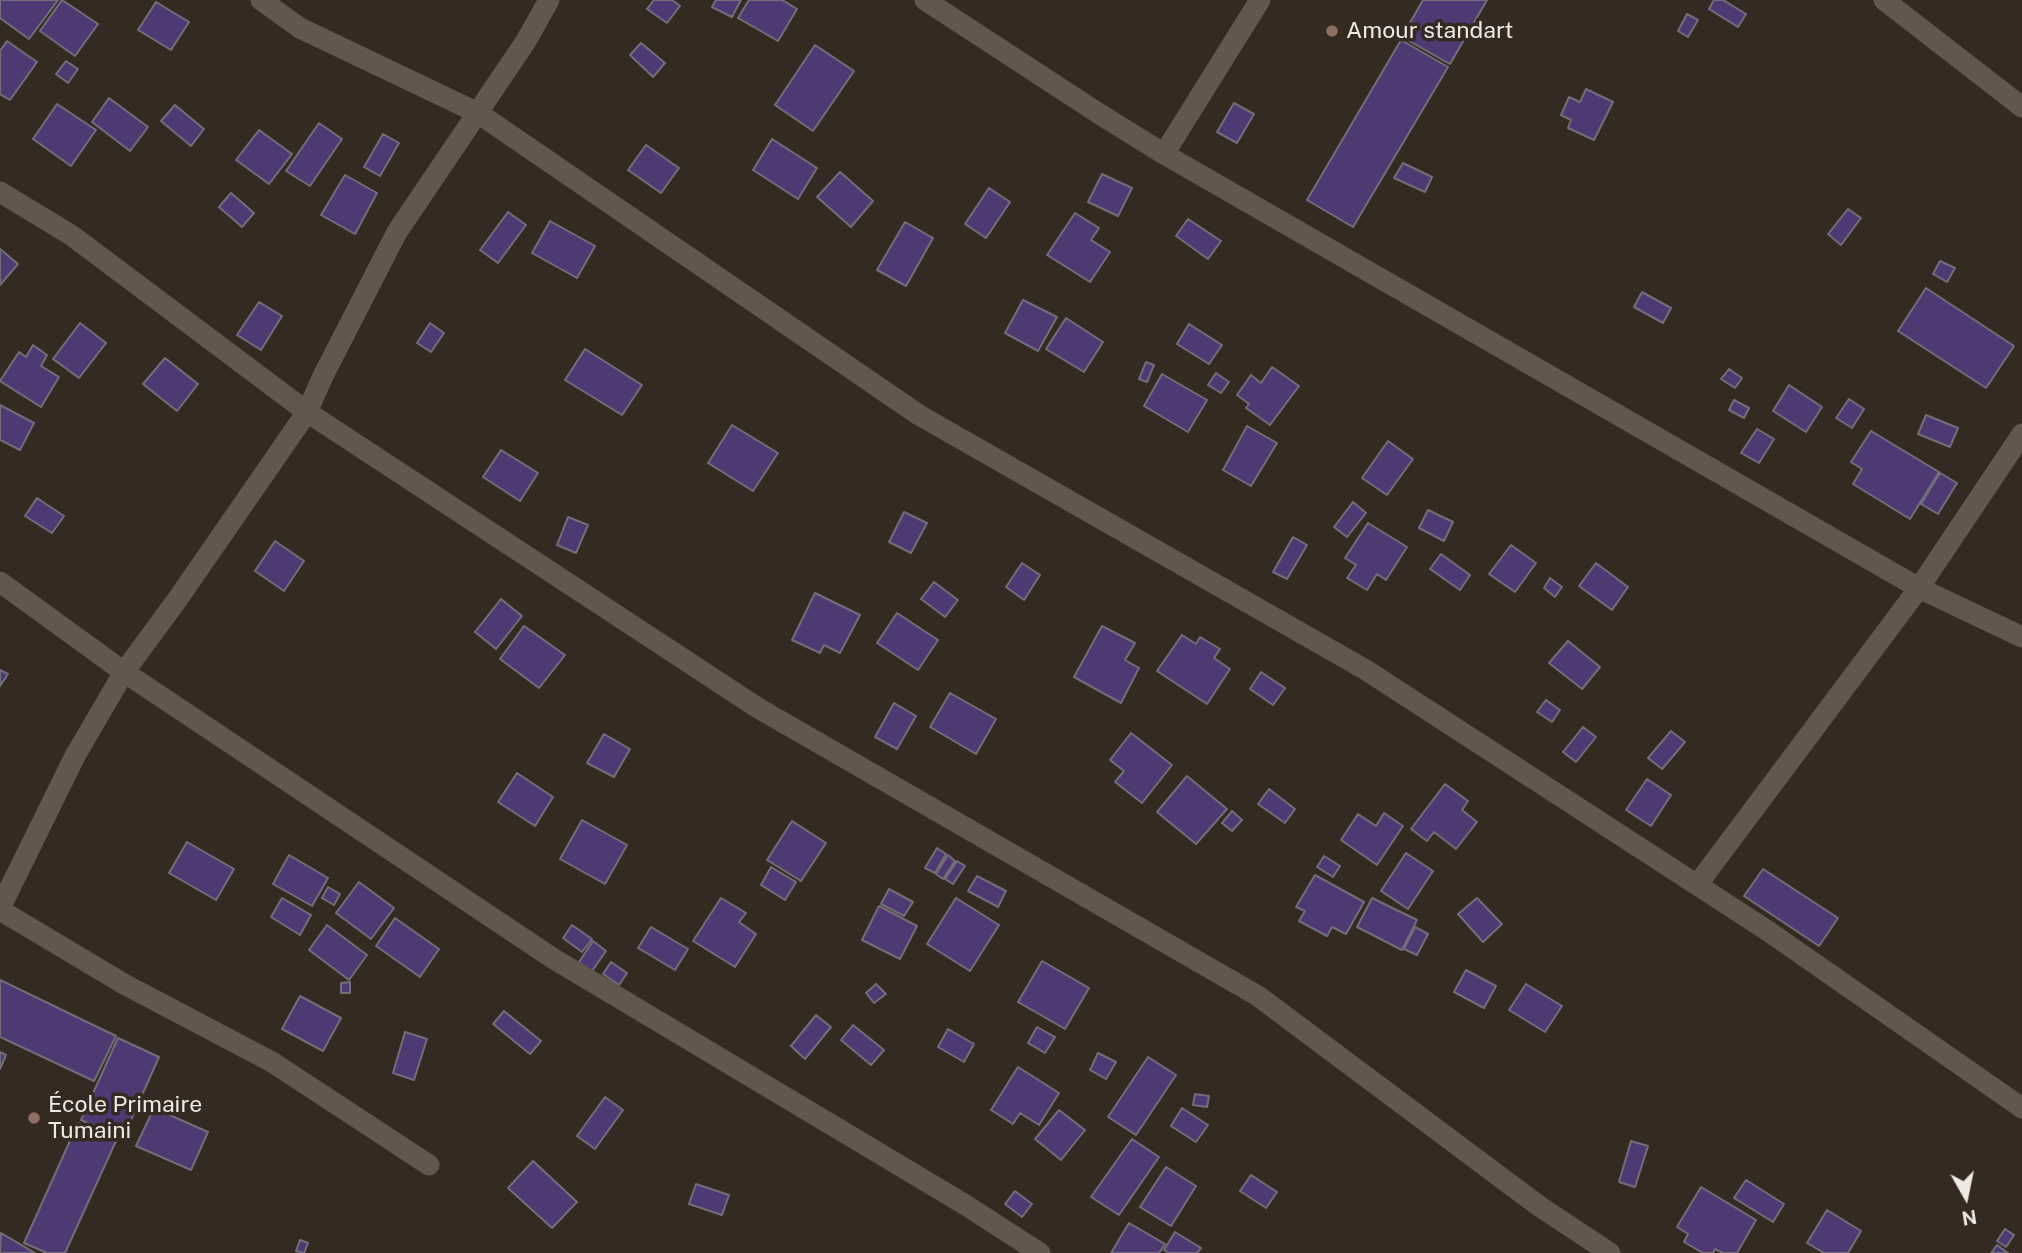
<!DOCTYPE html>
<meta charset="utf-8">
<style>
body{margin:0}
#map{position:relative;width:2022px;height:1253px;overflow:hidden;background:#342a22;font-family:"Public Sans",sans-serif}
canvas{display:block}
.north{position:absolute;left:1931px;top:1162px;width:70px;height:70px;-webkit-text-stroke:5px #342a22;paint-order:stroke;rotate:171deg;font-size:19px;font-weight:700;line-height:28px;text-align:center;color:#efe9e4}
.north::after{content:'';display:block;margin:auto;width:24px;height:32px;background:#efe9e4;clip-path:polygon(50% 0,100% 100%,50% 72%,0 100%)}
</style>
<div id="map">
<canvas width="2022" height="1253"></canvas>
<div class="north">N</div>
</div>
<script>
const ctx = document.querySelector('canvas').getContext('2d');
ctx.lineJoin = 'round';
function fillPath(path, color) { ctx.fillStyle = color; ctx.fill(path, 'evenodd'); }
const shape = rows => new Path2D(rows.map(r => 'M' + r).join(''));
function stroke(path, color, width, dash) { ctx.strokeStyle = color; ctx.lineWidth = width; ctx.lineCap = dash ? 'butt' : 'round'; ctx.setLineDash(dash || []); ctx.stroke(path); }
function label(font, color, halo, rows, align = 'center') {
  ctx.font = font + ' "Public Sans",sans-serif'; ctx.lineWidth = 7; ctx.setLineDash([]); ctx.textBaseline = 'middle'; ctx.strokeStyle = halo; ctx.fillStyle = color; for (const [text, x, y, turn = 0] of rows) {
    ctx.save(); ctx.translate(x, y); ctx.rotate((+turn || 0) * Math.PI / 180); ctx.textAlign = isNaN(turn) ? turn : align; if (halo) ctx.strokeText(text, 0, 0); ctx.fillText(text, 0, 0); ctx.restore();
  }
}
const building = shape([
 [0,0,58,0,29,39,0,18,0,0],
 [62,0,98,24,75,56,40,31,62,0],
 [654,0,672,0,680,6,667,23,647,9,654,0],
 [716,0,741,0,732,17,712,7,716,0],
 [749,0,782,0,797,9,778,41,738,18,749,0],
 [1423,0,1487,0,1450,64,1402,37,1423,0],
 [1714,0,1723,0,1746,14,1738,27,1709,9,1714,0],
 [156,2,189,22,171,50,138,30,156,2],
 [1687,14,1698,20,1688,37,1678,31,1687,14],
 [1401,40,1448,67,1353,227,1307,200,1401,40],
 [7,41,37,62,10,100,0,94,0,51,7,41],
 [641,43,665,63,653,77,630,55,641,43],
 [815,45,854,71,813,131,775,105,815,45],
 [66,61,78,69,68,83,56,74,66,61],
 [1586,89,1613,102,1594,140,1568,128,1571,120,1561,115,1569,97,1580,102,1586,89],
 [109,98,148,127,130,151,92,122,109,98],
 [1234,103,1254,114,1237,143,1217,132,1234,103],
 [57,104,96,130,71,166,33,139,57,104],
 [175,105,204,129,191,146,161,121,175,105],
 [319,123,342,139,310,186,286,171,319,123],
 [259,130,292,154,269,184,236,160,259,130],
 [383,134,399,143,380,176,364,167,383,134],
 [772,139,817,168,798,199,753,170,772,139],
 [646,145,679,168,661,193,628,170,646,145],
 [1403,163,1432,177,1425,192,1394,178,1403,163],
 [840,172,873,201,851,227,817,197,840,172],
 [1102,174,1132,188,1118,216,1088,202,1102,174],
 [345,175,377,193,355,234,321,215,345,175],
 [989,188,1010,202,986,238,965,224,989,188],
 [231,193,254,213,242,227,219,207,231,193],
 [1848,209,1861,218,1841,245,1828,234,1848,209],
 [508,212,526,225,498,263,480,250,508,212],
 [1075,213,1099,228,1091,240,1110,252,1090,282,1047,255,1075,213],
 [1188,219,1221,241,1208,259,1176,236,1188,219],
 [550,221,595,246,577,278,532,253,550,221],
 [905,222,933,238,906,286,877,270,905,222],
 [0,249,18,264,0,285,0,249],
 [1940,261,1955,268,1947,282,1933,274,1940,261],
 [1926,288,2014,346,1986,388,1898,331,1926,288],
 [1642,292,1671,308,1663,323,1634,307,1642,292],
 [1023,300,1057,317,1038,351,1005,333,1023,300],
 [259,302,282,316,261,350,237,335,259,302],
 [1066,318,1103,342,1084,372,1046,349,1066,318],
 [80,323,106,343,79,378,53,359,80,323],
 [430,323,444,333,431,352,417,343,430,323],
 [1189,324,1222,345,1209,364,1177,344,1189,324],
 [33,345,47,355,41,366,59,377,41,407,0,381,19,352,26,357,33,345],
 [585,349,642,385,622,415,565,380,585,349],
 [165,358,198,384,177,411,143,384,165,358],
 [1146,362,1154,365,1147,382,1139,379,1146,362],
 [1272,367,1299,386,1270,425,1246,408,1249,404,1237,395,1251,375,1261,383,1272,367],
 [1729,369,1742,378,1735,388,1721,379,1729,369],
 [1216,373,1229,382,1221,393,1208,385,1216,373],
 [1162,374,1207,400,1188,432,1144,406,1162,374],
 [1789,385,1822,407,1806,432,1773,411,1789,385],
 [1849,399,1864,409,1852,428,1836,418,1849,399],
 [1734,400,1749,408,1744,418,1729,410,1734,400],
 [0,405,34,423,20,450,0,440,0,405],
 [1926,415,1958,428,1950,447,1918,434,1926,415],
 [732,425,778,453,753,491,708,463,732,425],
 [1247,426,1277,443,1251,486,1223,470,1247,426],
 [1757,429,1774,439,1759,463,1741,453,1757,429],
 [1871,431,1939,472,1910,519,1853,484,1862,469,1851,462,1871,431],
 [1388,441,1413,459,1387,495,1362,478,1388,441],
 [501,450,538,473,520,501,483,477,501,450],
 [1940,473,1957,483,1938,514,1921,504,1940,473],
 [37,498,64,516,52,533,25,516,37,498],
 [1353,502,1366,513,1347,537,1334,527,1353,502],
 [1428,510,1453,522,1444,541,1419,528,1428,510],
 [904,512,927,523,911,553,889,542,904,512],
 [568,517,588,525,576,553,557,545,568,517],
 [1368,523,1407,547,1386,580,1377,574,1367,590,1347,578,1356,565,1345,558,1368,523],
 [1293,537,1307,545,1287,579,1273,572,1293,537],
 [275,541,304,561,284,591,255,571,275,541],
 [1511,545,1536,563,1515,592,1489,574,1511,545],
 [1441,554,1470,575,1460,590,1430,569,1441,554],
 [1022,563,1040,575,1024,600,1006,587,1022,563],
 [1596,563,1628,587,1612,610,1579,586,1596,563],
 [1550,578,1562,587,1555,597,1544,588,1550,578],
 [934,582,958,600,945,617,921,599,934,582],
 [815,593,860,615,840,653,824,645,820,653,792,640,815,593],
 [501,599,522,616,496,649,475,632,501,599],
 [897,613,938,640,918,670,877,643,897,613],
 [524,626,565,655,539,688,500,659,524,626],
 [1102,626,1135,643,1125,660,1139,668,1121,703,1074,677,1102,626],
 [1182,635,1196,644,1200,637,1220,649,1214,658,1230,669,1207,704,1157,671,1182,635],
 [1568,641,1600,667,1582,689,1549,663,1568,641],
 [0,670,8,674,0,686,0,670],
 [1261,672,1285,688,1273,705,1250,689,1261,672],
 [950,693,996,719,976,754,930,727,950,693],
 [1546,700,1560,710,1552,722,1537,712,1546,700],
 [894,703,916,716,897,749,875,737,894,703],
 [1583,727,1596,737,1576,762,1563,752,1583,727],
 [1671,731,1685,742,1662,769,1648,758,1671,731],
 [1131,733,1172,765,1142,803,1115,782,1124,771,1110,760,1131,733],
 [604,734,630,749,614,777,587,763,604,734],
 [517,773,553,797,535,826,498,802,517,773],
 [1187,776,1227,809,1196,844,1157,812,1187,776],
 [1647,779,1671,795,1651,826,1626,810,1647,779],
 [1445,784,1468,801,1462,810,1477,822,1456,849,1434,832,1427,841,1411,829,1445,784],
 [1269,789,1295,809,1285,823,1258,804,1269,789],
 [1232,811,1242,820,1232,831,1222,823,1232,811],
 [1384,813,1403,826,1377,865,1341,840,1358,814,1376,826,1384,813],
 [582,820,627,845,605,884,560,859,582,820],
 [792,821,826,843,801,881,767,860,792,821],
 [187,842,234,869,216,900,169,873,187,842],
 [937,848,946,854,935,873,925,868,937,848],
 [1406,853,1433,871,1408,909,1381,891,1406,853],
 [289,855,328,878,312,906,273,884,289,855],
 [948,855,955,861,943,879,936,874,948,855],
 [1324,856,1340,866,1333,877,1317,867,1324,856],
 [957,861,965,866,953,884,945,879,957,861],
 [771,867,796,882,785,900,761,885,771,867],
 [1763,869,1838,918,1819,946,1744,896,1763,869],
 [1315,875,1364,902,1346,934,1332,927,1327,936,1299,921,1305,911,1296,907,1315,875],
 [977,876,1006,891,998,907,968,891,977,876],
 [359,882,394,908,371,939,336,913,359,882],
 [328,887,340,894,334,905,322,898,328,887],
 [889,889,913,902,904,916,881,904,889,889],
 [282,898,311,915,300,935,271,917,282,898],
 [721,898,746,913,739,922,756,934,735,967,693,941,721,898],
 [956,898,999,925,970,971,927,944,956,898],
 [1372,898,1417,920,1402,950,1357,927,1372,898],
 [1477,898,1502,924,1483,942,1458,914,1477,898],
 [879,906,917,926,900,959,862,940,879,906],
 [395,918,439,949,420,977,376,946,395,918],
 [327,925,367,955,349,980,309,950,327,925],
 [572,925,592,939,582,952,563,938,572,925],
 [651,927,688,949,675,970,638,948,651,927],
 [1415,927,1428,934,1417,955,1404,949,1415,927],
 [593,941,606,951,590,974,577,965,593,941],
 [1042,961,1089,988,1065,1029,1018,1002,1042,961],
 [611,962,627,973,619,985,603,974,611,962],
 [1466,970,1496,986,1484,1008,1454,992,1466,970],
 [0,980,116,1036,94,1081,0,1037,0,980],
 [350,982,350,993,341,993,341,983,350,982],
 [876,984,886,994,874,1003,866,993,876,984],
 [1526,984,1562,1006,1545,1032,1509,1010,1526,984],
 [300,996,341,1018,323,1051,282,1029,300,996],
 [504,1011,541,1041,530,1054,493,1024,504,1011],
 [816,1015,831,1027,805,1059,791,1046,816,1015],
 [853,1025,884,1050,871,1065,841,1040,853,1025],
 [1037,1027,1055,1037,1045,1053,1028,1043,1037,1027],
 [948,1029,974,1044,964,1062,938,1047,948,1029],
 [405,1032,427,1039,414,1080,393,1073,405,1032],
 [118,1038,159,1057,123,1138,81,1120,118,1038],
 [0,1052,6,1055,0,1069,0,1052],
 [1098,1053,1116,1062,1106,1079,1090,1070,1098,1053],
 [1148,1057,1176,1075,1136,1135,1108,1117,1148,1057],
 [1018,1067,1059,1093,1039,1125,1020,1113,1013,1124,991,1110,1018,1067],
 [1195,1094,1209,1096,1207,1107,1193,1105,1195,1094],
 [605,1097,623,1110,595,1149,577,1136,605,1097],
 [154,1108,208,1132,191,1170,136,1146,154,1108],
 [1182,1108,1208,1125,1196,1142,1171,1126,1182,1108],
 [1059,1110,1085,1130,1061,1160,1035,1139,1059,1110],
 [78,1123,116,1141,65,1253,47,1253,24,1243,78,1123],
 [1132,1139,1159,1157,1119,1215,1091,1197,1132,1139],
 [1631,1141,1648,1146,1635,1187,1619,1182,1631,1141],
 [533,1161,577,1202,552,1228,508,1188,533,1161],
 [1166,1167,1196,1186,1171,1226,1140,1207,1166,1167],
 [1251,1175,1277,1192,1266,1208,1240,1191,1251,1175],
 [1746,1180,1784,1204,1773,1222,1734,1198,1746,1180],
 [696,1184,729,1195,722,1215,689,1204,696,1184],
 [1701,1187,1756,1220,1737,1253,1723,1253,1715,1249,1713,1253,1703,1253,1684,1242,1688,1234,1677,1227,1701,1187],
 [1015,1191,1032,1204,1022,1217,1005,1204,1015,1191],
 [1827,1210,1861,1231,1848,1253,1824,1253,1807,1243,1827,1210],
 [1129,1223,1165,1244,1159,1253,1111,1253,1129,1223],
 [2005,1229,2014,1235,2006,1247,1997,1241,2005,1229],
 [1175,1232,1201,1248,1197,1253,1169,1253,1164,1250,1175,1232],
 [1,1233,35,1253,0,1253,1,1233],
 [300,1240,308,1243,304,1253,296,1251,300,1240],
 [1997,1245,2008,1253,1991,1253,1997,1245]
]);
const minor = shape([
 [261,0,300,28,478,113,919,415,1366,670,1768,931,2022,1108],
 [925,0,1098,113,1164,154,1919,588,2022,637],
 [1884,0,2022,107],
 [1164,154,1260,0],
 [0,192,71,235,307,412,758,708,1258,996,1539,1206,1610,1253],
 [0,582,124,672,554,959,964,1204,1040,1253],
 [1697,885,1919,588,2022,434],
 [0,908,75,756,124,672,177,600,307,412,323,376,397,232,526,41,549,0],
 [0,910,124,984,272,1062,429,1165]
]);
const markers = [
 [1332,31,7,"#8d6e63"],
 [34,1118,7,"#8d6e63"]
];
const poiNames = [
 ["Amour standart",1346,31],
 ["École Primaire",48,1105],
 ["Tumaini",48,1131]
];
fillPath(building, '#4e3973');
stroke(building, '#716e7a', 2);
stroke(minor, '#62574f', 21);
for (const [x, y, r, color] of markers) { const dot = new Path2D(); dot.arc(x, y, r, 0, 2 * Math.PI); ctx.fillStyle = color; ctx.fill(dot); stroke(dot, '#342a22', 2.5); }
label('23px', '#efe9e4', '#342a22', poiNames, 'left');
</script>
